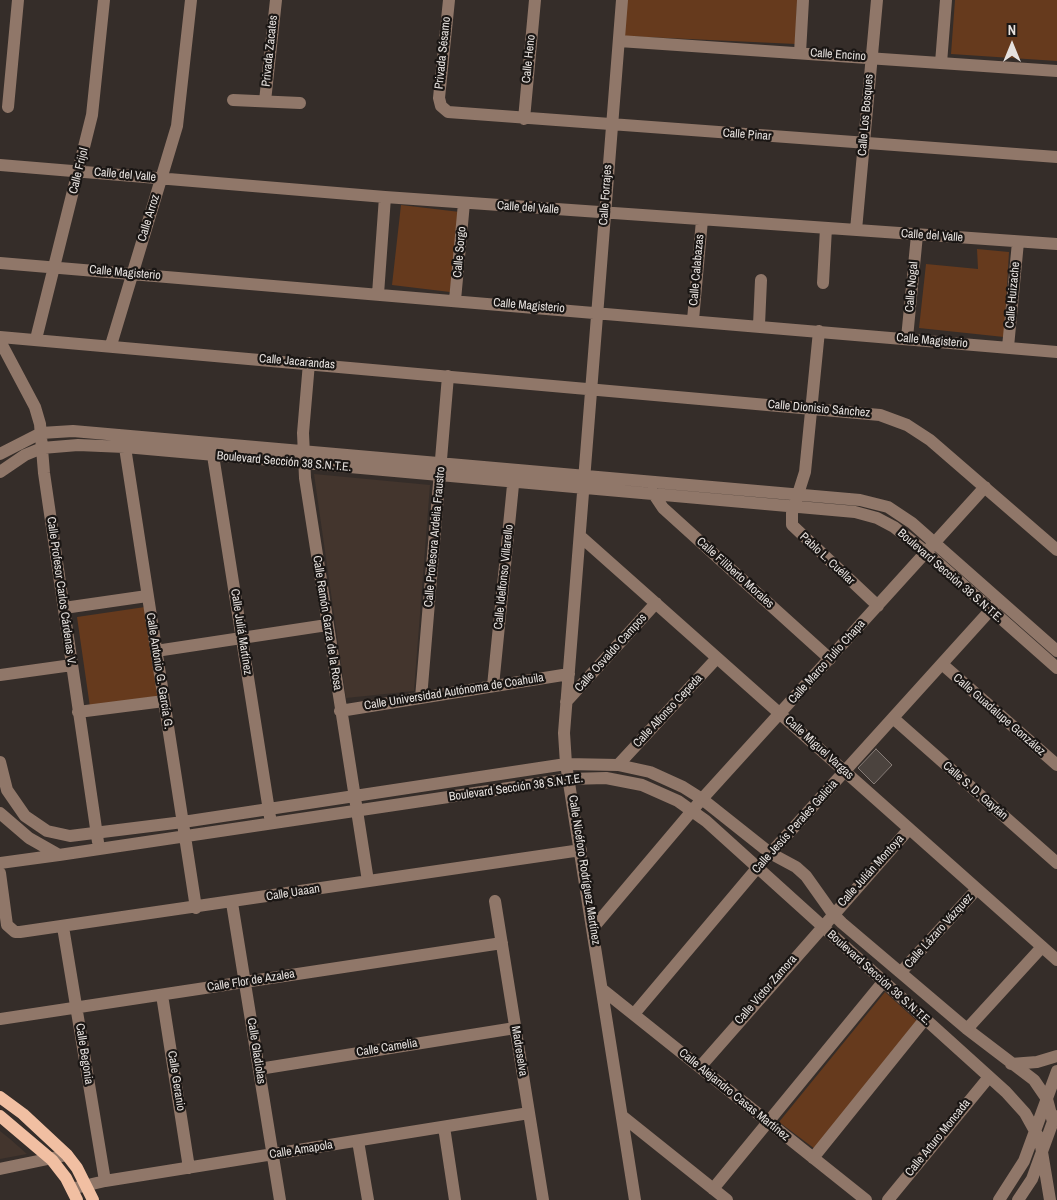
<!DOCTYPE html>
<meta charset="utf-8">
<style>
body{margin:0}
#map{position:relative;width:1057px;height:1200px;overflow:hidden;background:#352d29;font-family:"Archivo Narrow",sans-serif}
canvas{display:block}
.north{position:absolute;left:987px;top:20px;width:50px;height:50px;-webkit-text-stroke:4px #1a1614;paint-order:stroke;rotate:0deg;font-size:14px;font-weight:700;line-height:20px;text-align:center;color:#e6e1de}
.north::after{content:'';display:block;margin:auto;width:18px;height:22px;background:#e6e1de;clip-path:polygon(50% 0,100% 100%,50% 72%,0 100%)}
</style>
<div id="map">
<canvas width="1057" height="1200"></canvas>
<div class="north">N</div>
</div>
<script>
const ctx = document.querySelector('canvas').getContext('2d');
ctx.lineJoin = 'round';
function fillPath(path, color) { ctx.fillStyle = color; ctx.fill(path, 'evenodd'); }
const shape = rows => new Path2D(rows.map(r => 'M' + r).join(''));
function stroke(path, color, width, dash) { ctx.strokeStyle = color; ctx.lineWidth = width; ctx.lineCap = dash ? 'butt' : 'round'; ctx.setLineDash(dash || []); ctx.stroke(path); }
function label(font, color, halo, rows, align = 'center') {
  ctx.font = font + ' "Archivo Narrow",sans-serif'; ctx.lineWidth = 4.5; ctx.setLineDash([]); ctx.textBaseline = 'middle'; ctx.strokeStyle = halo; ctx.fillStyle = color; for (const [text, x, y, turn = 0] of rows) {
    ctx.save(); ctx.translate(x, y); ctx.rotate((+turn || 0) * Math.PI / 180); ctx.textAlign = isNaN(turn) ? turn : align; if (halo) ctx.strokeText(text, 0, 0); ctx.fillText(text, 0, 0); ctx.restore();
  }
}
const built = shape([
 [314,474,430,485,414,691,346,698],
 [0,1131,10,1139,27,1154,0,1159]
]);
const green = shape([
 [627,0,797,0,796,44,624,36],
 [955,0,1057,0,1057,61,951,54],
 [401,205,460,212,450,292,392,285],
 [977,249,1009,252,1004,337,919,328,926,264,978,269],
 [145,607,159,696,90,707,77,617],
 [885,992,917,1021,815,1149,779,1122]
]);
const building = shape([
 [876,749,892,765,874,784,858,768,876,749]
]);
const minor = shape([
 [449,0,439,98,441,106,448,112,1057,157],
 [622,0,564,733,566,764,635,1200],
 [619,41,1057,71],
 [800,53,803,0],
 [941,63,946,0],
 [233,100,300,103],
 [265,101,276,0],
 [8,107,18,0],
 [524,119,535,0],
 [0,165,385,197,1057,244],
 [856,230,877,0],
 [0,263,1057,352],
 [823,283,826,228],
 [378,294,385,197],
 [455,300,464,203],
 [693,320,702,220],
 [759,325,761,280],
 [819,331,805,472,792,513,792,525,878,606],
 [0,337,880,415,907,425,930,440,1057,550],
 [907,338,917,235],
 [36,339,92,115,104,0],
 [0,341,35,407,40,424,44,473,98,842],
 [111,345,177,126,191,0],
 [1008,347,1018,242],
 [309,363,303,433,305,478,368,881],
 [124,441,196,908],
 [212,449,270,817],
 [0,454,41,433,73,431,860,500,888,507,912,523,1057,651],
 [0,472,25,455,42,448,78,445,125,447,855,512,877,518,894,527,927,553,1057,668],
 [651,490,663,508,830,659],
 [580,536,1057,960],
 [64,608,147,596],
 [156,651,327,625],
 [942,664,1057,765],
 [0,675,72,665],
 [493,686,514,475],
 [421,698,448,376],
 [566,702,656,603],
 [340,711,569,674],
 [78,712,164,701],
 [893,718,1057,863],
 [0,762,7,790,25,816,47,831,70,836,183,822,566,764,618,765,650,772,683,787,702,799,770,853,796,867,806,876,833,914,842,923,967,1029,1034,1080,1047,1099,1053,1122],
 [618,765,717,658],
 [0,813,29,838,59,855,569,779,606,778,642,785,678,801,706,821,1006,1092,1025,1113,1040,1140,1050,1200],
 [0,863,59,855],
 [0,873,7,925,15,932,20,932,581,850],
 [495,901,543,1200],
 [232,903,280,1200],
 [63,927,105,1181],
 [593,928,702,799,985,487],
 [901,972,977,889],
 [603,990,866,1200],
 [162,995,189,1168],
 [634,1014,758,867,995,605],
 [0,1019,502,943],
 [967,1029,1042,947],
 [1011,1064,1037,1062,1057,1056],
 [700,1067,909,829],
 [259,1069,515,1028],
 [622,1116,727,1200],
 [444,1127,455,1200],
 [358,1141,368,1200],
 [813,1158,925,1019],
 [0,1169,67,1155],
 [75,1188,105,1181,529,1113],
 [713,1189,883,982],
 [888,1200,989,1077],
 [999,1200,1024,1161,1057,1071],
 [1018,1200,1032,1179,1055,1116]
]);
const major = shape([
 [0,1097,23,1114,67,1155,77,1168,93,1200],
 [0,1116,52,1160,66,1178,77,1200]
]);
const streetNames = [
 ["Privada Zacates",270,51,-84],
 ["Privada Sésamo",443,53,-84],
 ["Calle Encino",838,55,4],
 ["Calle Heno",529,59,-84],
 ["Calle Los Bosques",866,115,-85],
 ["Calle Pinar",747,135,4],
 ["Calle Frijol",79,171,-76],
 ["Calle del Valle",125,175,5],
 ["Calle Forrajes",606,195,-86],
 ["Calle del Valle",528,208,4],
 ["Calle Arroz",149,218,-73],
 ["Calle del Valle",932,236,4],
 ["Calle Sorgo",460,252,-85],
 ["Calle Calabazas",697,270,-85],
 ["Calle Magisterio",125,273,5],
 ["Calle Nogal",912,287,-85],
 ["Calle Huizache",1013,295,-85],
 ["Calle Magisterio",529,306,5],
 ["Calle Magisterio",932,341,5],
 ["Calle Jacarandas",297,362,5],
 ["Calle Dionisio Sánchez",819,409,5],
 ["Boulevard Sección 38 S.N.T.E.",284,462,5],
 ["Calle Profesora Ardelia Fraustro",435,537,-85],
 ["Pablo L. Cuéllar",827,559,43],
 ["Calle Filiberto Morales",735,573,42],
 ["Boulevard Sección 38 S.N.T.E.",950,576,41],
 ["Calle Idelfonso Villarello",504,577,-84],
 ["Calle Profesor Carlos Cárdenas V.",61,591,82],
 ["Calle Ramón Garza de la Rosa",327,623,81],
 ["Calle Juliá Martínez",241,632,81],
 ["Calle Osvaldo Campos",611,653,-48],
 ["Calle Marco Tulio Chapa",827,662,-48],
 ["Calle Antonio G. García G.",159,671,81],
 ["Calle Universidad Autónoma de Coahuila",454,692,-9],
 ["Calle Alfonso Cepeda",668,711,-47],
 ["Calle Guadalupe González",999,715,41],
 ["Calle Miguel Vargas",819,748,42],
 ["Boulevard Sección 38 S.N.T.E.",516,788,-8],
 ["Calle S. D. Gaytán",975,791,41],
 ["Calle Jesús Perales Galicia",795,827,-48],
 ["Calle Nicéforo Rodríguez Martínez",584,870,81],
 ["Calle Julián Montoya",871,871,-48],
 ["Calle Uaaan",293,893,-9],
 ["Calle Lázaro Vázquez",939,931,-48],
 ["Boulevard Sección 38 S.N.T.E.",879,978,42],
 ["Calle Flor de Azalea",251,981,-9],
 ["Calle Víctor Zamora",766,990,-49],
 ["Calle Camelia",387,1048,-9],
 ["Calle Gladiolas",256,1051,81],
 ["Madreselva",519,1051,81],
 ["Calle Begonia",84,1054,81],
 ["Calle Geranio",176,1081,81],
 ["Calle Alejandro Casas Martínez",734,1095,39],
 ["Calle Arturo Moncada",938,1138,-51],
 ["Calle Amapola",301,1150,-9]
];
fillPath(built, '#43352d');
fillPath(green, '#663a1d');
fillPath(building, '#4b433e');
stroke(building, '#867c77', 1);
stroke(minor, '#907769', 12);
stroke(major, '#f1bfa2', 12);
label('12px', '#e6e1de', '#1a1614', streetNames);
</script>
